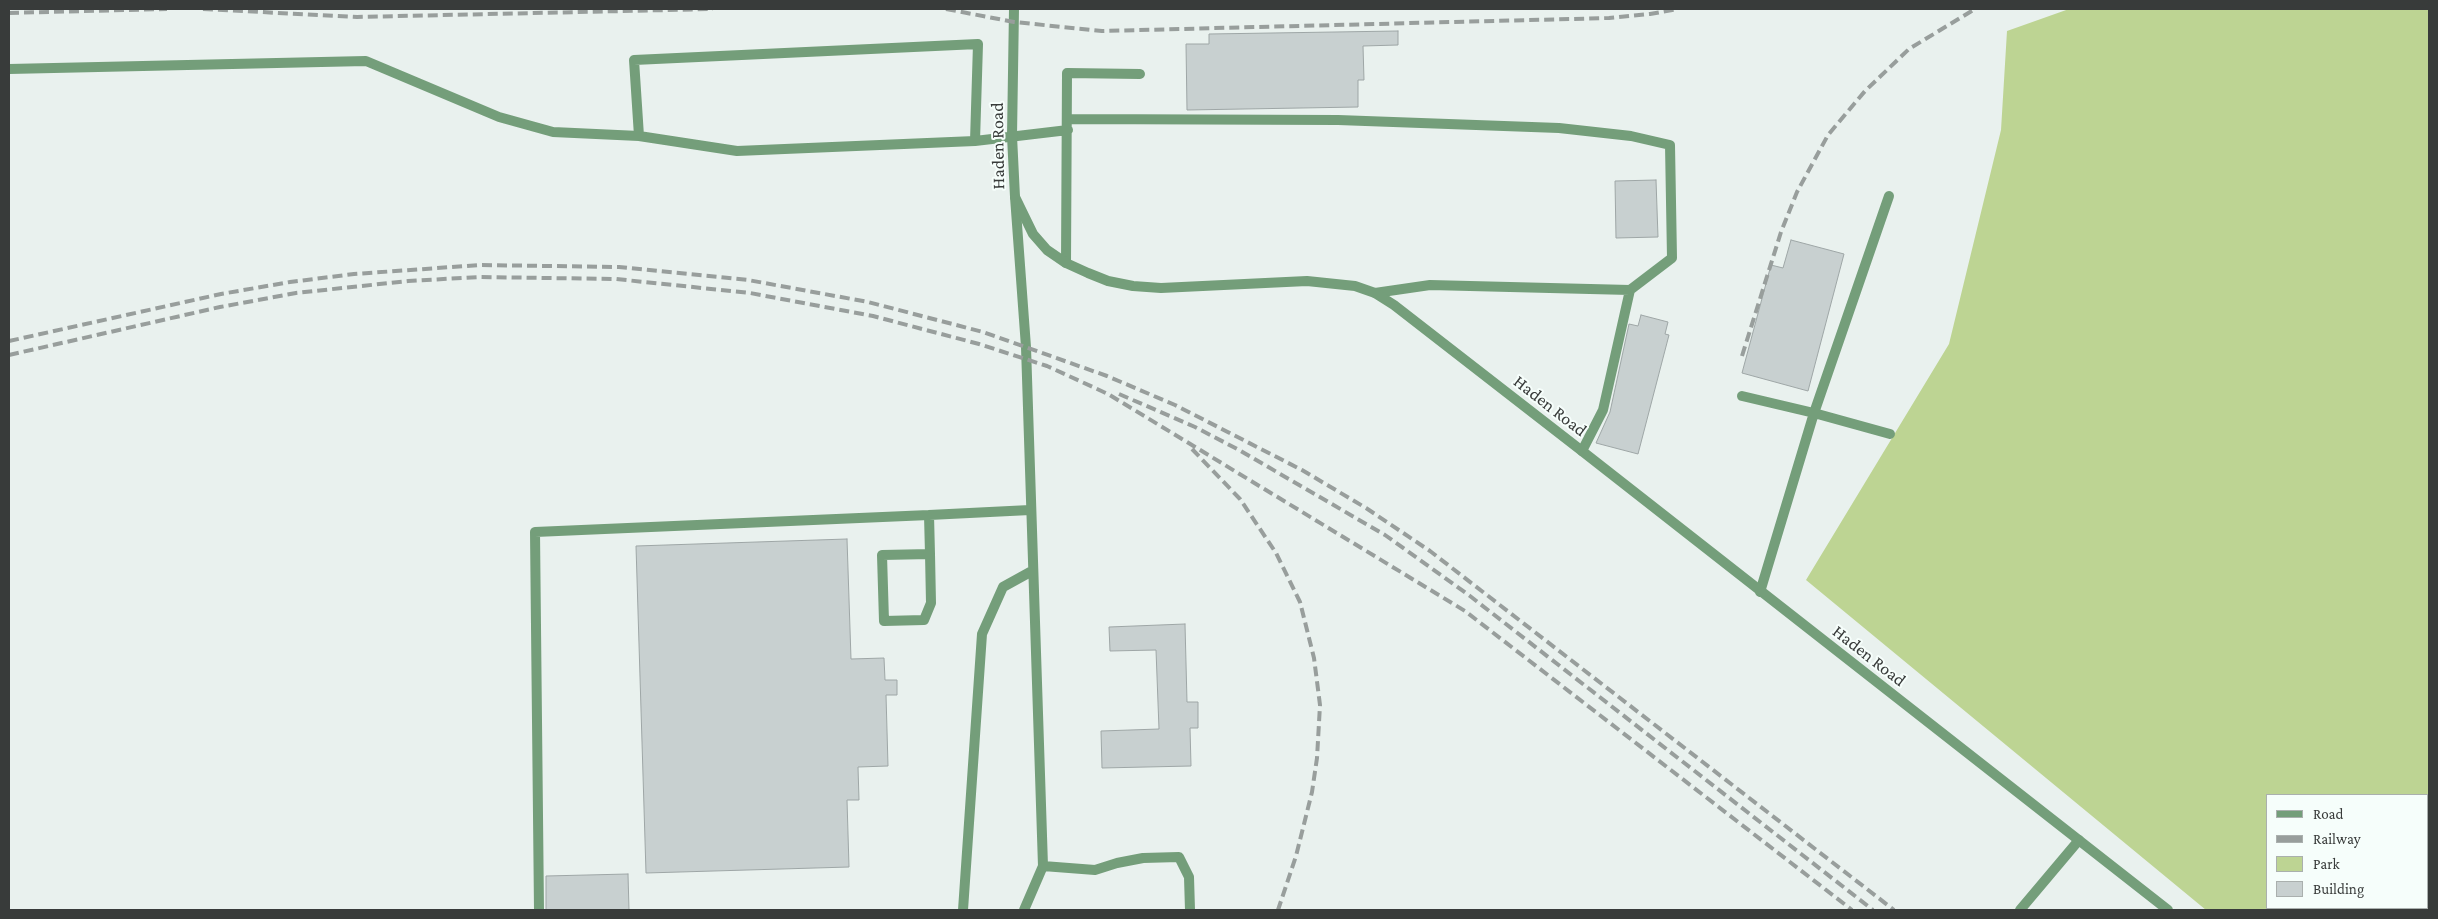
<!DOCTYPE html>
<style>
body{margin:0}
#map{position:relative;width:2438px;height:919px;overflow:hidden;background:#e9f1ee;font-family:"Crimson Pro",serif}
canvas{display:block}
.frame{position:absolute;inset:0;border:10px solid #383b3a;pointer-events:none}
.legend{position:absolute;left:2266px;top:794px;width:162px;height:115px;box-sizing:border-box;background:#f6fefb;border:1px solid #aab0ae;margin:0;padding:6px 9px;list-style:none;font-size:15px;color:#383b3a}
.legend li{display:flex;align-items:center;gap:10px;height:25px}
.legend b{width:25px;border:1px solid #aab0ae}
</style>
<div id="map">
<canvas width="2438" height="919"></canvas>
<div class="frame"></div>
<ul class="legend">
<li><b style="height:6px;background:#749e7a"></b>Road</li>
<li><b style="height:6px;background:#989e9c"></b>Railway</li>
<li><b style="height:14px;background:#bdd493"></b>Park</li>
<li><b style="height:14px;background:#c8d0d0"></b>Building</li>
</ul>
</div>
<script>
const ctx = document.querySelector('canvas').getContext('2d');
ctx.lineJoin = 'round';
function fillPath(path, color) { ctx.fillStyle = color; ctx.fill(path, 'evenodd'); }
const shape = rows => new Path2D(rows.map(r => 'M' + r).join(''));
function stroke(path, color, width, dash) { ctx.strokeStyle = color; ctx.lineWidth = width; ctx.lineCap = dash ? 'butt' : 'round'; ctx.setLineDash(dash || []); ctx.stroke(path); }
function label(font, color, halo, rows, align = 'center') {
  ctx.font = font + ' "Crimson Pro",serif'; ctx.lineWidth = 4; ctx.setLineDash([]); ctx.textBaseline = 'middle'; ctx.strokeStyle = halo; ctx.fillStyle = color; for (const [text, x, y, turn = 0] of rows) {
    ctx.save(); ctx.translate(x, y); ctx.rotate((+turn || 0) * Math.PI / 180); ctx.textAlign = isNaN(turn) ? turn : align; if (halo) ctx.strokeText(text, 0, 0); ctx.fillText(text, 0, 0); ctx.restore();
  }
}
const green = shape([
 [2069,9,2429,9,2429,910,2206,910,1806,580,1949,344,2001,130,2007,31],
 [2267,795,2427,795,2427,908,2267,908]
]);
const building = shape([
 [1398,31,1398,45,1363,46,1364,80,1358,80,1358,107,1187,110,1186,44,1209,44,1209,34,1398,31],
 [1656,180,1658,237,1616,238,1615,181,1656,180],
 [1791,240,1844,254,1808,391,1742,373,1771,265,1783,268,1791,240],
 [1641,315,1668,322,1665,334,1669,335,1638,454,1596,443,1610,412,1629,324,1638,326,1641,315],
 [847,539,851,659,884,658,885,680,897,680,897,695,886,695,888,766,858,767,859,800,847,800,849,867,646,873,636,546,847,539],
 [1185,624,1187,702,1198,702,1198,728,1190,728,1191,766,1102,768,1101,731,1159,729,1156,650,1110,651,1109,627,1185,624],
 [628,874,629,910,546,910,546,876,628,874]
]);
const service = shape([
 [9,69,366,61,499,117,553,132,639,136,737,151,975,141,1068,130],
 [1068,119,1338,120,1559,128,1631,136,1670,145,1672,258,1630,290,1430,285,1375,293],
 [639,136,634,60,978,44,975,141],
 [1889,196,1814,413,1890,434],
 [1015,197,1026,347,1043,866,1024,910],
 [1066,263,1067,73,1140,74],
 [1742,396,1814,413,1760,592],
 [1582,451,1603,410,1630,290],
 [930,554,882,555,884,621,924,620,931,603,930,554,929,515,1030,510],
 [1043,866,1095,870,1117,863,1143,858,1179,857,1189,877,1190,910],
 [539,910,535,532,929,515],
 [963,910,982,634,1003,587,1032,571],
 [2020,910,2079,840]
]);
const tertiary = shape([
 [1014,9,1012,136,1015,197,1033,234,1047,250,1066,263,1088,273,1108,281,1133,286,1161,288,1307,281,1355,286,1375,293,1394,305,1582,451,2168,910]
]);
const rail = shape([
 [203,9,357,17,713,9],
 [946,9,1014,22,1102,31,1609,18,1650,14,1678,9],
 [9,13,167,9],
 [9,341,221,294,290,282,354,274,480,265,619,267,748,280,868,302,983,332,1107,376,1175,405,1302,470,1366,508,1430,551,1894,910],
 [9,355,220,307,296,293,408,281,479,277,616,279,750,293,873,316,979,344,1047,366,1108,394,1465,611,1852,910],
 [1742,356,1781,232,1797,192,1828,135,1865,91,1909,49,1975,9],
 [1119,394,1195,427,1239,450,1385,535,1470,596,1873,910],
 [1192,449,1240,499,1276,553,1300,602,1314,658,1320,705,1317,758,1312,792,1296,856,1278,910]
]);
const streetNames = [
 ["Haden Road",998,146,-91],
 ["Haden Road",1550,406,38],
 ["Haden Road",1869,656,38]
];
fillPath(green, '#bdd493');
fillPath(building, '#c8d0d0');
stroke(building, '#9ea6a6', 1);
stroke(service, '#749e7a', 10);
stroke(tertiary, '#749e7a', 10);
stroke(rail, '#989e9c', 4, [10, 5]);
label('18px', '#383b3a', '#f6fefb', streetNames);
</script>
